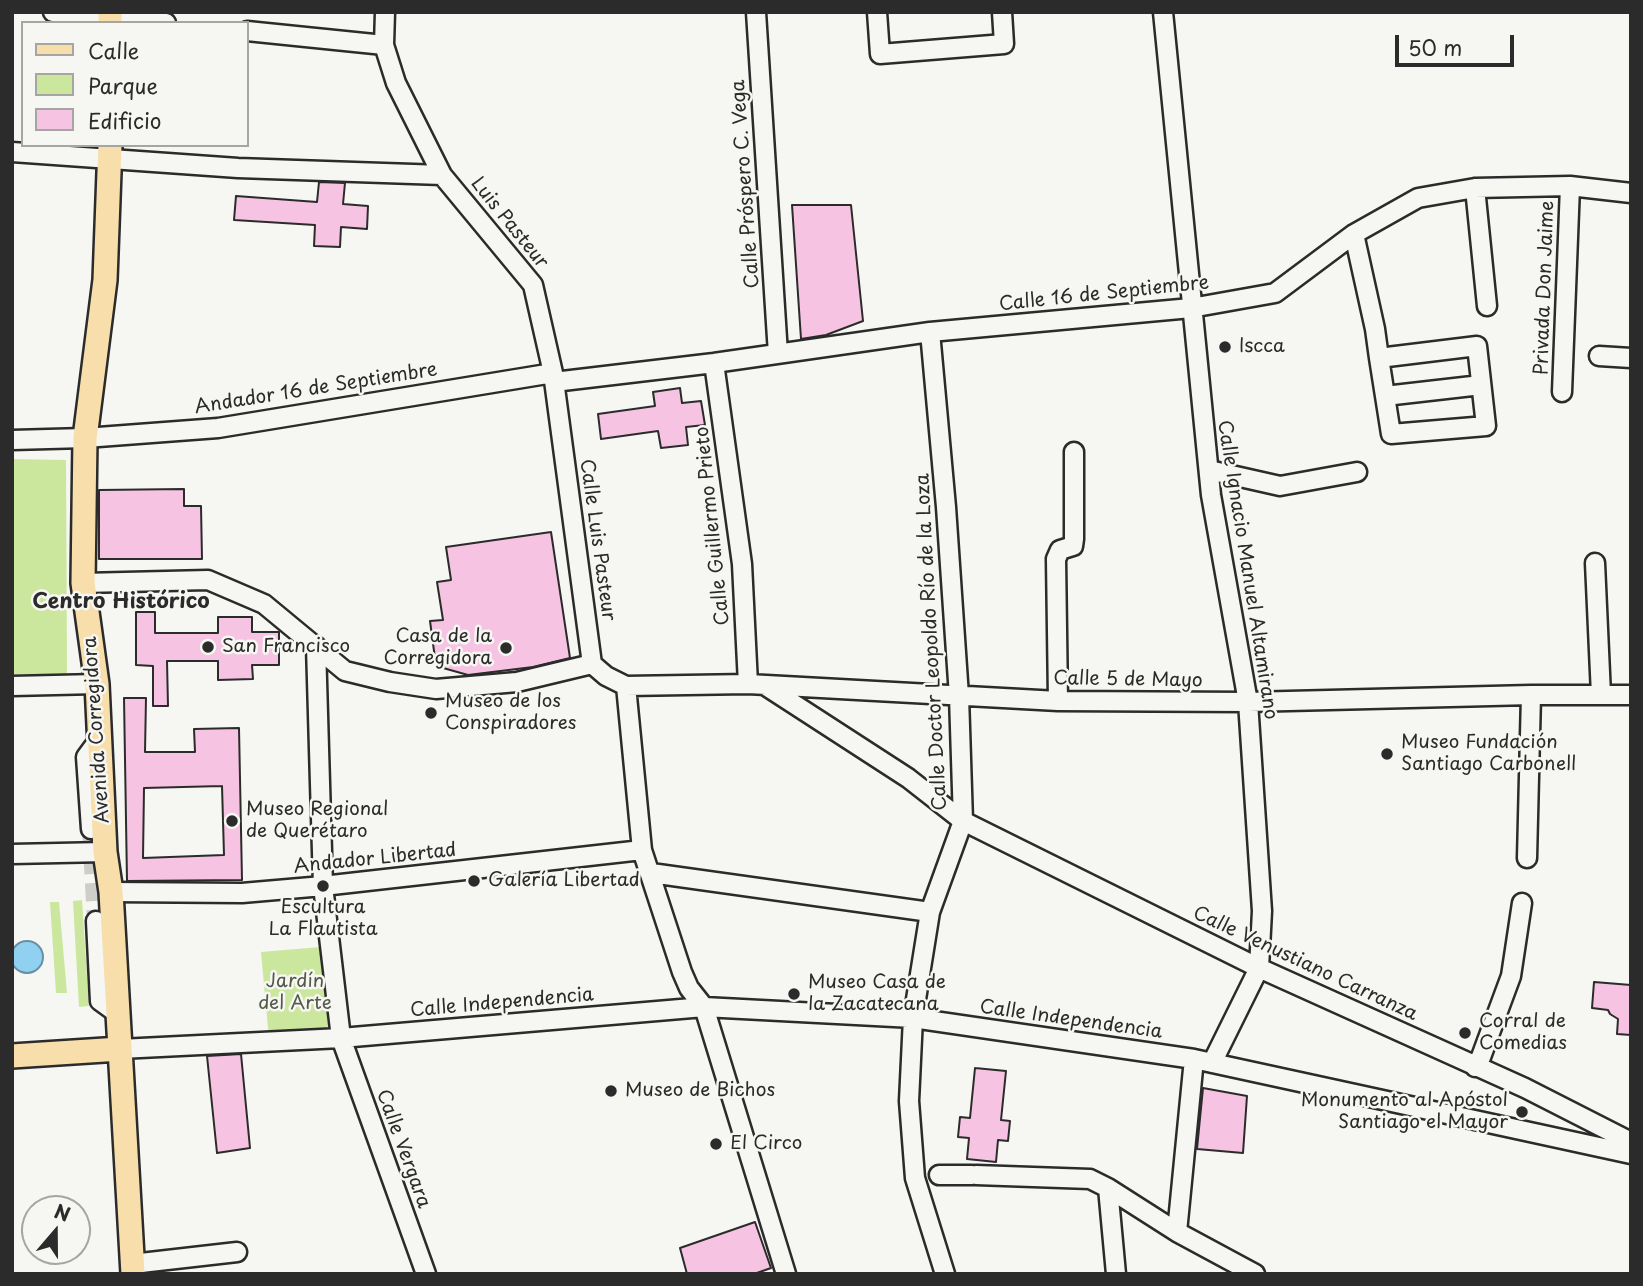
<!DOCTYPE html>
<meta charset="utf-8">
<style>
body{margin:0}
#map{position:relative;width:1643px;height:1286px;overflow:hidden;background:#f6f6f2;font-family:"Playpen Sans",sans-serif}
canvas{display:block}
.frame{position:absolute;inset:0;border:14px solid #2b2b2b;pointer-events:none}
.legend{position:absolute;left:21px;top:21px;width:228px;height:126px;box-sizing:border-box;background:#f6f6f2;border:2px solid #a5a5a2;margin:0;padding:9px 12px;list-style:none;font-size:21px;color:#2b2b2b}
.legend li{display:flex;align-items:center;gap:14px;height:35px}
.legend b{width:35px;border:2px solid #a5a5a2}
.north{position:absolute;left:21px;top:1195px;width:70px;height:70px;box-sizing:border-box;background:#f6f6f2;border:2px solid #a5a5a2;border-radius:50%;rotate:20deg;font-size:19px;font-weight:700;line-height:28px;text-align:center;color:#2b2b2b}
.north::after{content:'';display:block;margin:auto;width:24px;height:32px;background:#2b2b2b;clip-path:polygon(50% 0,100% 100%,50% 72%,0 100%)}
.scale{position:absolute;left:1395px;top:35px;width:119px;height:32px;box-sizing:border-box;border:4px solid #2b2b2b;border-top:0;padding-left:9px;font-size:21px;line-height:24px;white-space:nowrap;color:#2b2b2b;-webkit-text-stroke:5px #f6f6f2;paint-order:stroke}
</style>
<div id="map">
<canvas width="1643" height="1286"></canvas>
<div class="frame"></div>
<ul class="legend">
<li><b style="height:9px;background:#f8deab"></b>Calle</li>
<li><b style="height:19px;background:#cbe79e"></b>Parque</li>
<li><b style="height:19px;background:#f6c3e2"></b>Edificio</li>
</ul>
<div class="north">N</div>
<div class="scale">50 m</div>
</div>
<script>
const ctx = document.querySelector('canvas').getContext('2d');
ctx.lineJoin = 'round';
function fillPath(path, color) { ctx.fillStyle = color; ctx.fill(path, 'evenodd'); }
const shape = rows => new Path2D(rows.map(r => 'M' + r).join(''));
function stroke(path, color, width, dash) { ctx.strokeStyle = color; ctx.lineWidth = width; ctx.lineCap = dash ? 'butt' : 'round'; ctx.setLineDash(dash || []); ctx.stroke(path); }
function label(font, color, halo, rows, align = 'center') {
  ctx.font = font + ' "Playpen Sans",sans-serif'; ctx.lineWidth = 5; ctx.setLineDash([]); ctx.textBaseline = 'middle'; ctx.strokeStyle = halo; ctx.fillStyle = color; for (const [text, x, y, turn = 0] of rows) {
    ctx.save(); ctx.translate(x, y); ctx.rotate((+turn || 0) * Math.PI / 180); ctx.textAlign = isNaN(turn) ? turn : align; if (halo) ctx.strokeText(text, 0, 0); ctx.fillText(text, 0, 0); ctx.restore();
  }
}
const green = shape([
 [12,459,66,460,67,674,12,675],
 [82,900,89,1006,79,1007,73,901],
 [50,902,59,902,67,993,56,993],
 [321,947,329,1034,269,1039,261,952]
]);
const water = shape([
 '11 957a16 16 0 1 1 32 0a16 16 0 1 1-32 0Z'
]);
const building = shape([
 [319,182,345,183,343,204,368,206,367,229,341,227,340,247,314,246,315,225,234,220,236,196,317,202,319,182],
 [792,205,851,205,863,321,826,335,801,339,792,205],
 [680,388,682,403,701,401,705,425,686,427,688,445,661,448,658,431,601,439,598,414,655,406,653,392,680,388],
 [184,489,184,506,201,506,202,559,99,559,99,490,184,489],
 [551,532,570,658,533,667,468,675,436,666,430,621,443,620,437,582,451,580,446,547,551,532],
 [136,612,155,612,155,633,218,633,218,617,252,617,252,632,279,632,279,665,252,665,253,679,218,680,218,661,167,661,168,706,153,706,153,666,136,665,136,612],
 [124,698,146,698,145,752,195,752,194,729,239,728,242,880,127,881,124,698],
 [222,786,224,855,143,858,144,788,222,786],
 [1594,982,1631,985,1631,1035,1617,1034,1618,1019,1610,1014,1608,1010,1592,1008,1594,982],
 [241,1054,250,1148,217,1153,207,1056,241,1054],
 [975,1068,1006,1071,1001,1120,1010,1121,1008,1141,998,1140,996,1162,967,1159,969,1138,958,1137,960,1117,970,1118,975,1068],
 [1203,1088,1247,1096,1243,1153,1197,1149,1203,1088],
 [755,1222,771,1268,754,1274,687,1274,680,1248,755,1222]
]);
const minorTunnel = shape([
 [91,829,96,921]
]);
const minor = shape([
 [53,12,166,23],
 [385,12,384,45,396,83,442,175,533,285,553,373,592,664,606,676,626,686,748,684,1058,701,1248,702,1531,695,1631,695],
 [756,12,778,354],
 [877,12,880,54,1004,44,1002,12],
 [1163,12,1211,495,1248,702,1262,911,1259,968,1212,1063],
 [247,31,384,45],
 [12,152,238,168,442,175],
 [1475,188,1487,306],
 [1354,234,1375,329,1379,358,1391,434,1486,426,1477,346,1379,358],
 [930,332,946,507,959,696,963,821,930,912,913,1018,909,1101,915,1178,945,1274],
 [1599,356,1631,358],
 [714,363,742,564,748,684],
 [554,382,714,363,930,332,1191,308,1275,293,1354,234,1418,198,1475,188,1570,186,1631,193],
 [1562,392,1570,186],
 [1385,396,1481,385],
 [12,440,85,438,218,428,553,373],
 [1209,470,1280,486,1357,472],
 [1595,563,1601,695],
 [83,583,208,580,264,604,345,671,390,682,436,689,517,682,592,664],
 [316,646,323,886,341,1038,426,1274],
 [12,686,97,684],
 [626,686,642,850,682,972,689,988,704,1007,786,1274],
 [766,686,908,778,963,821,1259,968,1525,1088,1631,1142],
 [1058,701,1056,559,1060,550,1073,546,1074,539,1074,452],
 [91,829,86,757,100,738],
 [12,854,105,852],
 [1527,858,1531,695],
 [651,873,930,912],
 [111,892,242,893,323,886,642,850],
 [96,921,100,1001,118,1014],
 [120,1049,341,1038,704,1007,913,1018,1194,1059,1631,1154],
 [1475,1067,1481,1057,1511,976,1522,903],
 [939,1175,972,1175],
 [976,1175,1090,1179,1108,1188,1177,1232,1255,1274],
 [1108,1188,1116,1274],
 [1177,1232,1194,1059],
 [132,1264,237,1252]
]);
const major = shape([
 [110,23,110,12],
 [110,145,105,280,85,438,83,583,97,684,105,852,111,892,133,1274],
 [12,1056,120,1049]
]);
const markers = [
 [1225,347,7,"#2b2b2b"],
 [208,647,7,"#2b2b2b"],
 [506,648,7,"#2b2b2b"],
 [431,713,7,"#2b2b2b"],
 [1387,754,7,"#2b2b2b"],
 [232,821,7,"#2b2b2b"],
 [474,881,7,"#2b2b2b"],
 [323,886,7,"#2b2b2b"],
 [794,994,7,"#2b2b2b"],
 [1465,1033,7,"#2b2b2b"],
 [611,1091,7,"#2b2b2b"],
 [1522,1112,7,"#2b2b2b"],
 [716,1144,7,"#2b2b2b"]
];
const streetNames = [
 ["Calle Próspero C. Vega",746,184,-94],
 ["Luis Pasteur",509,223,51],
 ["Privada Don Jaime",1545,288,-88],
 ["Calle 16 de Septiembre",1104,294,-6],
 ["Andador 16 de Septiembre",316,389,-9],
 ["Calle Guillermo Prieto",713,526,-96],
 ["Calle Luis Pasteur",597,540,82],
 ["Calle Ignacio Manuel Altamirano",1247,570,81],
 ["Calle Doctor Leopoldo Río de la Loza",932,642,-93],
 ["Calle 5 de Mayo",1128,680,1],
 ["Avenida Corregidora",97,730,-94],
 ["Andador Libertad",375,859,-6],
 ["Calle Venustiano Carranza",1305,964,25],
 ["Calle Independencia",502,1003,-5],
 ["Calle Independencia",1071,1020,8],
 ["Calle Vergara",403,1149,70]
];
const poiNames = [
 ["Iscca",1239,347],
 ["Casa de la",492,637,"right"],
 ["Corregidora",492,659,"right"],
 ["San Francisco",222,647],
 ["Museo de los",445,702],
 ["Conspiradores",445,724],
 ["Museo Fundación",1401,743],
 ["Santiago Carbonell",1401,765],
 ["Museo Regional",246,810],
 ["de Querétaro",246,832],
 ["Galería Libertad",488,881],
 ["Escultura",323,908,"center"],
 ["La Flautista",323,930,"center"],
 ["Museo Casa de",808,983],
 ["la Zacatecana",808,1005],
 ["Corral de",1479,1022],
 ["Comedias",1479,1044],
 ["Museo de Bichos",625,1091],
 ["Monumento al Apóstol",1508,1101,"right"],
 ["Santiago el Mayor",1508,1123,"right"],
 ["El Circo",730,1144]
];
const parkNames = [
 ["Jardín",295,982],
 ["del Arte",295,1004]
];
const neighbourhoodNames = [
 ["Centro Histórico",121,602]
];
fillPath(green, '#cbe79e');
fillPath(water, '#90d1f1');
stroke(water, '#688fa2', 2);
fillPath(building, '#f6c3e2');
stroke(building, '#2b2b2b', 2);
stroke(minorTunnel, '#cdcdca', 18, [18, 9]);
stroke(minor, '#2b2b2b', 23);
stroke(major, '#2b2b2b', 28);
stroke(minor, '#f6f6f2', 18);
stroke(major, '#f8deab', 23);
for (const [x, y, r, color] of markers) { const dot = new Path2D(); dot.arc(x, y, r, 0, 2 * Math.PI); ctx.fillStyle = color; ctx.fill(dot); stroke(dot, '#f6f6f2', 2.5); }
label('19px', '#2b2b2b', '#f6f6f2', streetNames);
label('19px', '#2b2b2b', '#f6f6f2', poiNames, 'left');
label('19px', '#535a48', '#f6f6f2', parkNames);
label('bold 21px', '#2b2b2b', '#f6f6f2', neighbourhoodNames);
</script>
